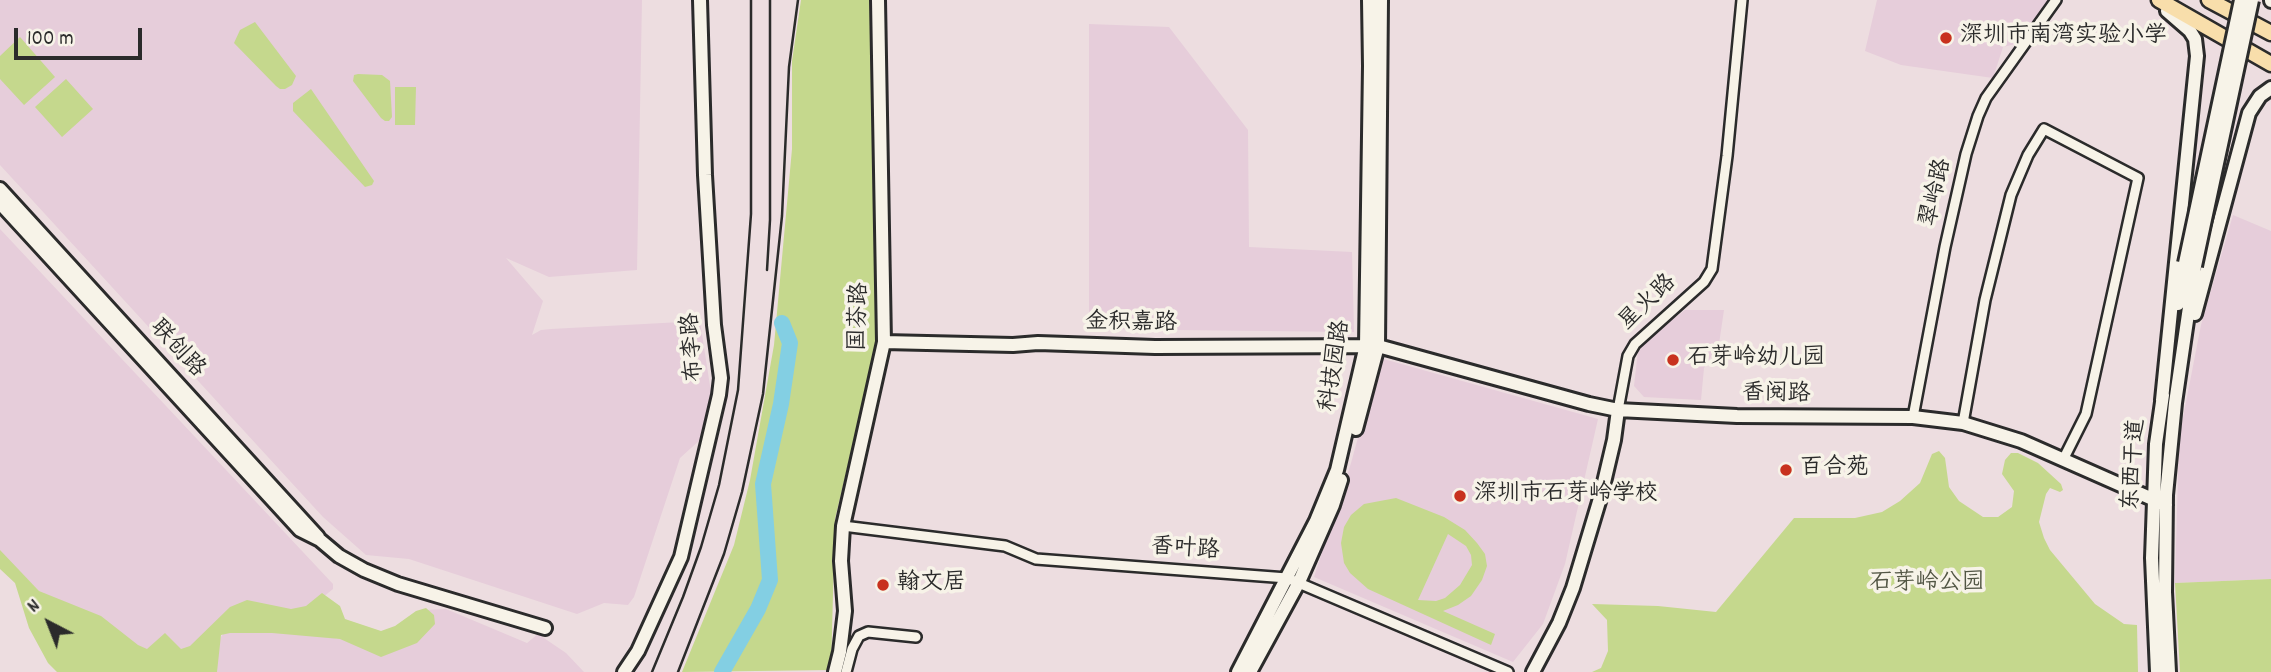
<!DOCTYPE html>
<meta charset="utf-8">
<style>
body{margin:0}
#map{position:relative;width:2271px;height:672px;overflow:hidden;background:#eddde0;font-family:Dekko,sans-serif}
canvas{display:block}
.north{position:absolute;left:14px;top:588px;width:70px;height:70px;-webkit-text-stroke:5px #f7f3e8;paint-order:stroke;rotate:318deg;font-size:19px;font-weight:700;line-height:28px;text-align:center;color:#2b2b2b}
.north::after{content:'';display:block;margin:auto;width:24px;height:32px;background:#2b2b2b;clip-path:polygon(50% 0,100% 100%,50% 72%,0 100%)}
.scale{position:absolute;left:14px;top:28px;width:128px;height:32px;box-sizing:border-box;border:4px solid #2b2b2b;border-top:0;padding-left:9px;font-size:21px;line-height:24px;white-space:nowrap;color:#2b2b2b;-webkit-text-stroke:5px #f7f3e8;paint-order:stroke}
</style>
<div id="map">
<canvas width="2271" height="672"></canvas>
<div class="north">N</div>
<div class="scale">100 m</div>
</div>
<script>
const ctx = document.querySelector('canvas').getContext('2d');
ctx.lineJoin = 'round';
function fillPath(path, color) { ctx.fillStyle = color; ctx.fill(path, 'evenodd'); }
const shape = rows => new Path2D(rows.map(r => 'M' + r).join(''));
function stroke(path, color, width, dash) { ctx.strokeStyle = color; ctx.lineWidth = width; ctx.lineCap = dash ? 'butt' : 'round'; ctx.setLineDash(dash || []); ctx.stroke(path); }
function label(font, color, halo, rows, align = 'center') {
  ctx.font = font + ' Dekko,"LXGW WenKai TC",sans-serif'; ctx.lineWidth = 7; ctx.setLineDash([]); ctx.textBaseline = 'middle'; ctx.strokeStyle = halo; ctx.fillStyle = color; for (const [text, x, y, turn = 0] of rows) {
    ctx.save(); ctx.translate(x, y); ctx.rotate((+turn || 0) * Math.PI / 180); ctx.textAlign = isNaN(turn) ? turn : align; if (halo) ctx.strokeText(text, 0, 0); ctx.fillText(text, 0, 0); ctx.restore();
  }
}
const built = shape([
 [0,0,642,0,637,270,549,277,506,258,543,301,532,335,541,330,551,329,700,321,712,399,701,439,680,458,634,597,628,605,604,603,577,614,409,559,366,555,323,517,0,165],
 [1877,0,2049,0,2020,43,2003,47,1993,78,1901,65,1865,51],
 [1089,24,1169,27,1248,130,1249,247,1352,252,1354,332,1089,329],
 [2233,215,2271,231,2271,579,2175,583,2179,438,2201,325],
 [0,229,333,584,333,589,311,607,299,612,251,606,192,651,158,663,39,591,0,554],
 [1685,310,1724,310,1719,344,1704,368,1701,400,1644,397,1634,386,1638,351,1651,336],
 [1380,358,1598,419,1565,564,1543,624,1513,662,1314,577,1351,463],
 [446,609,527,643,538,634,566,653,584,672,202,672,201,666,230,624,370,643,425,610]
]);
const green = shape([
 [801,0,874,0,879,334,835,519,831,670,682,672,734,545,750,480,774,345,792,149,792,61],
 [255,22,296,76,292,85,285,89,280,89,276,86,234,43,240,30],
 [20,37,55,77,24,105,0,79,0,56],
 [358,74,382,75,390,81,392,117,389,121,385,121,381,118,353,81,354,75],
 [66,79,93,109,62,137,35,107],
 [395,87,416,87,415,125,395,125],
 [311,89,374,181,372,185,365,187,293,111,293,103],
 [1939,451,1945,458,1949,487,1959,501,1983,517,1998,517,2012,507,2014,491,2002,474,2005,460,2011,453,2018,453,2038,463,2061,484,2063,490,2060,492,2050,488,2046,494,2039,522,2044,538,2050,550,2095,604,2124,624,2137,625,2138,672,1592,672,1601,668,1608,651,1607,620,1592,604,1658,606,1716,612,1794,518,1855,518,1882,512,1900,501,1920,483,1932,454],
 [1396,498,1444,517,1465,530,1477,543,1485,554,1487,566,1482,580,1471,596,1458,605,1443,611,1495,634,1491,645,1368,589,1350,573,1344,563,1341,543,1344,527,1351,515,1364,504],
 [1448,534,1466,546,1471,555,1472,565,1460,585,1445,598,1436,601,1418,600],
 [0,550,39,591,101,616,138,645,147,649,165,633,181,649,190,646,230,607,247,600,291,609,306,606,322,593,340,606,345,619,381,631,395,626,416,611,426,608,434,615,435,624,417,643,381,657,340,639,272,633,230,633,221,635,217,672,57,672,48,663,29,628,15,583,0,569],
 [2271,579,2271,672,2180,672,2175,583]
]);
const river = shape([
 [722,672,758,609,770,580,763,484,781,404,790,343,782,323]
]);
const street = shape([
 [1618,410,1628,356,1635,344,1704,282,1712,269,1727,156,1742,0],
 [1913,417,1945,247,1966,154,1978,116,1986,98,2056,0],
 [1963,423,1985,300,2011,195,2028,155,2044,129,2138,178,2086,414,2064,458],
 [843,526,1005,546,1036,559,1287,578,1508,672],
 [846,672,852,649,859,636,868,632,916,637]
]);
const secondary = shape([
 [2271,0,2271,1],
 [0,189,318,537],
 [0,203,300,530,320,540,339,556,364,570,398,584,545,628],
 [2178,304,2185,263],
 [2195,314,2249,113,2260,96,2271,88],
 [884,342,1013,345,1038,343,1155,347,1378,346,1589,404,1618,410,1737,416,1913,417,1963,423,2021,441,2166,505],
 [2162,400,2197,56,2195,39,2190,31,2167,11],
 [1356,429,1378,346,1381,0],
 [624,672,638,651,681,557,719,395,721,378,714,325,705,175,700,0],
 [835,672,840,652,845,611,841,561,843,526,884,342,878,0],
 [1238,672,1316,521,1337,470,1366,345,1370,66,1369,0],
 [1250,672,1299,582,1333,505,1341,480],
 [1533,672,1559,623,1573,588,1601,495,1614,440,1618,410],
 [2157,672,2152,558,2156,444,2163,395],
 [2169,672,2165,592,2166,495,2175,403,2195,266]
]);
const primary = shape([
 [2159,0,2271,64],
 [2209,0,2271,33]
]);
const rail = shape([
 [767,270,770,220,770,0],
 [652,672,683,597,701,547,719,485,738,390,751,214,751,0],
 [678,672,724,554,742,492,763,394,782,216,789,67,798,0]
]);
const secondaryBridge = shape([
 [2185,263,2241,0],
 [2195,266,2252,0]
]);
const markers = [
 [1946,38,7,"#c8321e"],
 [1673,360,7,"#c8321e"],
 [1786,470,7,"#c8321e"],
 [1460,496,7,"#c8321e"],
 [883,585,7,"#c8321e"]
];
const poiNames = [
 ["深圳市南湾实验小学",1960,38],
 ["石芽岭幼儿园",1687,360],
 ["百合苑",1800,470],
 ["深圳市石芽岭学校",1474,496],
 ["翰文居",897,585]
];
const streetNames = [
 ["翠岭路",1938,193,-77],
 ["星火路",1649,304,-44],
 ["国芬路",861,317,-88],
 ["金积嘉路",1131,325,1],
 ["布李路",695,347,-94],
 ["联创路",176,350,47],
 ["科技园路",1337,366,-81],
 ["香阅路",1776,396,1],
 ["东西干道",2136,465,-86],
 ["香叶路",1185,551,4]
];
const parkNames = [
 ["石芽岭公园",1927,585]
];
fillPath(built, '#e6cdda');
fillPath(green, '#c5d88d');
stroke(river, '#83cfe3', 16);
stroke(street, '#2b2b2b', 14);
stroke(secondary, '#2b2b2b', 18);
stroke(primary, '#2b2b2b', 19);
stroke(street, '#f7f3e8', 9);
stroke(secondary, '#f7f3e8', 12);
stroke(primary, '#f8deab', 14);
stroke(rail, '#2b2b2b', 2.5);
stroke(secondaryBridge, '#2b2b2b', 18, []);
stroke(secondaryBridge, '#f7f3e8', 12);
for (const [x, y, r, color] of markers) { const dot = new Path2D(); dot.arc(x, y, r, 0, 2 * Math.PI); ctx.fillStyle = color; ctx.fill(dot); stroke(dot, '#f7f3e8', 2.5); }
label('23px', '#2b2b2b', '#f7f3e8', poiNames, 'left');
label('23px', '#2b2b2b', '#f7f3e8', streetNames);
label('23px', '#525644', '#f7f3e8', parkNames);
</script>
